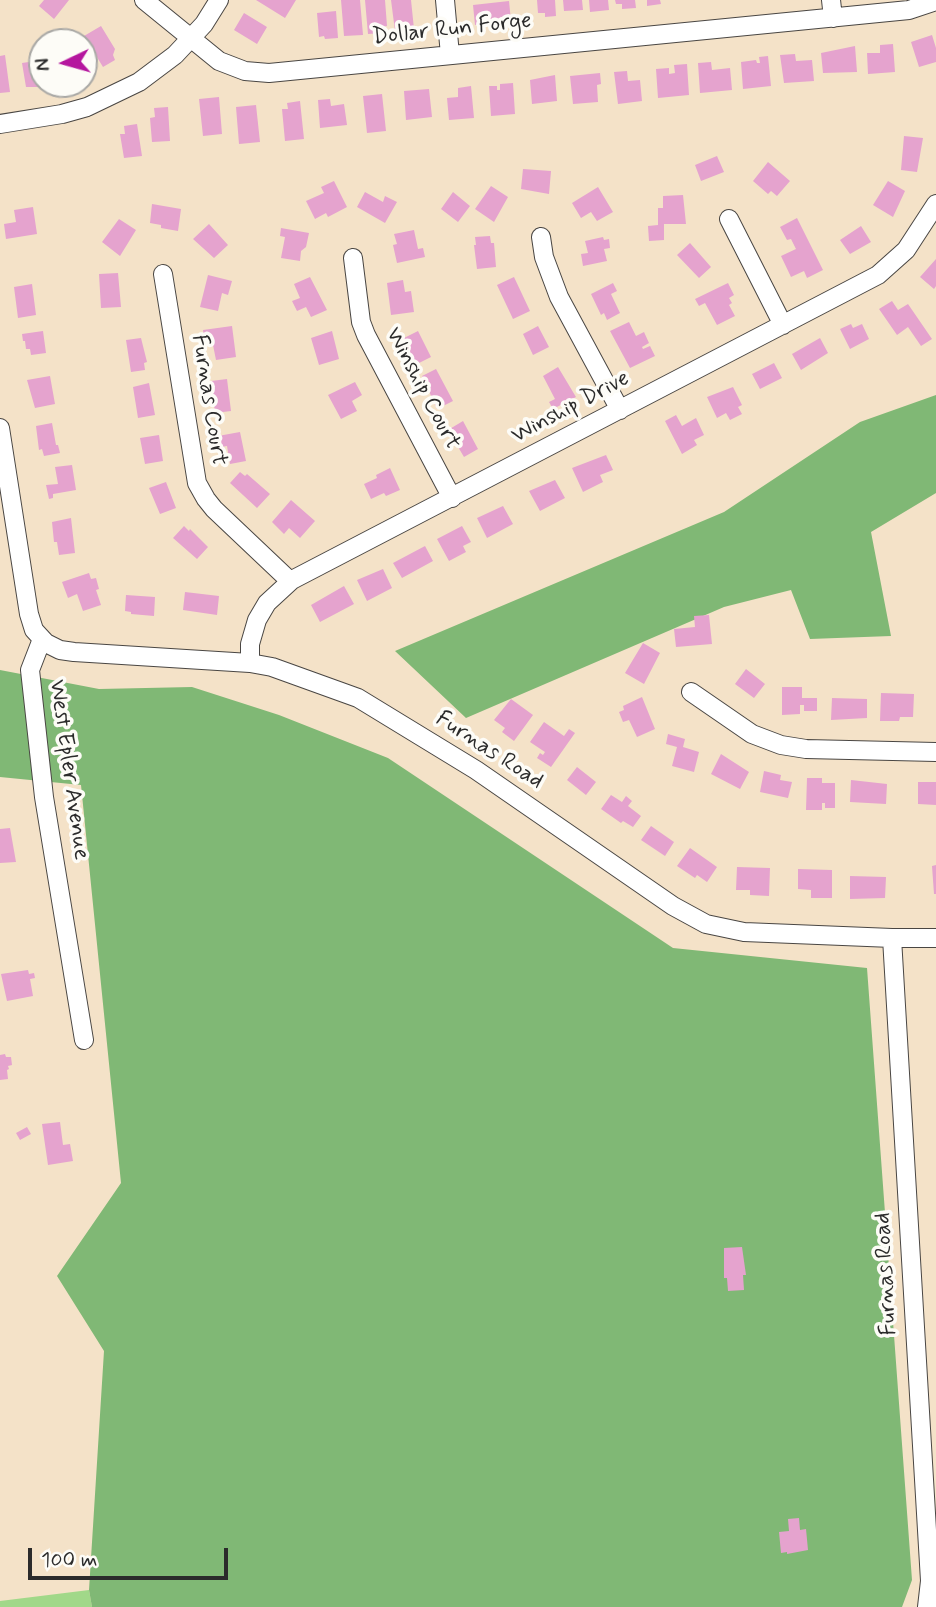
<!DOCTYPE html>
<style>
body{margin:0}
#map{position:relative;width:936px;height:1607px;overflow:hidden;background:#f4e2c8;font-family:Mynerve,sans-serif}
canvas{display:block}
.north{position:absolute;left:28px;top:28px;width:70px;height:70px;box-sizing:border-box;background:#fdfcf7;border:2px solid #a9a8a5;border-radius:50%;rotate:265deg;font-size:19px;font-weight:700;line-height:28px;text-align:center;color:#2b2b2b}
.north::after{content:'';display:block;margin:auto;width:24px;height:32px;background:#b5179e;clip-path:polygon(50% 0,100% 100%,50% 72%,0 100%)}
.scale{position:absolute;left:28px;top:1548px;width:200px;height:32px;box-sizing:border-box;border:4px solid #2b2b2b;border-top:0;padding-left:9px;font-size:21px;line-height:24px;white-space:nowrap;color:#2b2b2b;-webkit-text-stroke:5px #fdfcf7;paint-order:stroke}
</style>
<div id="map">
<canvas width="936" height="1607"></canvas>
<div class="north">N</div>
<div class="scale">100 m</div>
</div>
<script>
const ctx = document.querySelector('canvas').getContext('2d');
ctx.lineJoin = 'round';
function fillPath(path, color) { ctx.fillStyle = color; ctx.fill(path, 'evenodd'); }
const shape = rows => new Path2D(rows.map(r => 'M' + r).join(''));
function stroke(path, color, width, dash) { ctx.strokeStyle = color; ctx.lineWidth = width; ctx.lineCap = dash ? 'butt' : 'round'; ctx.setLineDash(dash || []); ctx.stroke(path); }
function label(font, color, halo, rows, align = 'center') {
  ctx.font = font + ' Mynerve,sans-serif'; ctx.lineWidth = 7; ctx.setLineDash([]); ctx.textBaseline = 'middle'; ctx.strokeStyle = halo; ctx.fillStyle = color; for (const [text, x, y, turn = 0] of rows) {
    ctx.save(); ctx.translate(x, y); ctx.rotate((+turn || 0) * Math.PI / 180); ctx.textAlign = isNaN(turn) ? turn : align; if (halo) ctx.strokeText(text, 0, 0); ctx.fillText(text, 0, 0); ctx.restore();
  }
}
const green = shape([
 [89,1590,92,1607,0,1607,0,1601]
]);
const forest = shape([
 [936,395,936,493,871,532,891,636,810,639,791,590,724,607,466,718,395,651,724,512,860,422],
 [0,670,99,689,192,687,279,715,388,758,673,948,867,968,912,1580,902,1607,92,1607,89,1590,104,1351,57,1276,121,1183,81,785,0,777]
]);
const building = shape([
 [44,0,69,0,54,19,39,6],
 [256,0,296,0,285,18],
 [341,0,360,0,363,35,344,36],
 [365,0,385,0,387,26,382,27,382,33,368,34],
 [391,0,411,0,414,29,395,31],
 [537,0,555,0,556,16,545,17,545,13,538,13],
 [563,0,582,0,583,10,564,11],
 [589,0,608,0,609,10,590,12],
 [615,0,635,0,636,8,622,9,622,4,616,4],
 [647,0,660,0,661,4,647,6],
 [509,1,511,21,475,25,473,5],
 [336,11,338,38,325,39,324,36,319,37,317,13],
 [244,13,267,27,257,44,234,30],
 [101,26,115,49,113,55,115,60,103,67,84,36],
 [932,35,936,48,936,62,919,67,911,42],
 [893,44,895,72,868,74,867,53,880,53,880,45],
 [855,46,857,72,823,73,821,53],
 [795,54,796,61,812,60,814,81,784,83,780,55],
 [5,55,10,92,0,93,0,56],
 [768,56,771,86,743,89,741,62,756,60,757,63,760,63,759,57],
 [42,60,42,84,45,84,46,87,26,87,22,63],
 [711,62,712,70,730,68,732,90,700,93,698,63],
 [687,64,689,95,658,98,656,69,669,68,669,74,675,73,674,65],
 [627,71,628,81,640,80,642,101,618,104,614,72],
 [600,73,601,84,597,85,598,102,573,104,570,76],
 [555,75,557,101,532,104,530,80],
 [513,83,515,114,491,116,489,86,497,86,497,90,500,90,500,84],
 [471,86,474,118,449,120,447,98,458,97,458,88],
 [429,89,432,117,406,120,404,91],
 [382,94,386,131,367,133,363,96],
 [219,97,222,134,203,136,199,99],
 [330,99,331,106,344,104,347,125,320,128,318,100],
 [300,101,304,139,285,141,282,109,288,109,287,103],
 [256,105,260,142,239,144,236,107],
 [168,107,170,141,152,142,150,118,155,117,154,108],
 [137,124,142,156,124,158,120,134,125,134,124,126],
 [904,136,923,138,917,172,901,170],
 [717,156,724,172,701,181,695,165],
 [768,162,790,181,777,196,771,191,768,194,753,181],
 [523,169,551,171,549,194,521,189],
 [334,181,347,207,328,217,326,213,315,219,306,201,324,193,321,187],
 [888,181,905,191,893,217,873,205],
 [491,186,508,197,494,222,475,209],
 [598,187,613,212,597,221,591,212,581,218,572,203],
 [365,192,383,202,385,196,397,202,385,223,357,207],
 [453,192,470,206,458,222,441,209],
 [683,195,686,224,664,224,664,240,649,241,648,226,658,225,658,208,663,208,663,196],
 [152,204,181,209,178,231,161,228,161,225,150,223],
 [33,207,37,234,6,239,4,224,16,222,14,210],
 [797,218,823,270,807,278,804,271,791,277,781,256,796,249,791,239,787,240,780,227],
 [119,219,136,230,120,256,102,242],
 [209,224,228,245,214,258,193,239],
 [861,226,871,242,850,254,840,240],
 [281,228,309,233,306,247,301,251,300,261,281,258,285,237,280,236],
 [414,230,418,249,423,248,425,257,397,263,393,245,397,244,394,234],
 [490,236,491,243,494,243,496,267,477,269,474,245,476,245,475,237],
 [603,237,604,240,609,239,610,248,604,249,607,261,583,266,581,254,588,253,585,241],
 [690,243,711,267,699,278,677,255],
 [936,259,936,286,934,289,920,277],
 [118,273,121,307,101,308,99,274],
 [208,275,232,281,228,295,222,293,218,311,200,307],
 [310,277,327,310,311,317,306,307,297,311,292,301,300,298,294,284],
 [514,277,530,311,513,319,497,285],
 [403,280,405,292,411,291,414,312,391,315,387,283],
 [613,283,617,291,611,294,620,313,607,320,604,313,601,315,591,294],
 [728,283,734,295,729,298,732,303,729,305,735,316,717,325,705,303,699,306,695,299],
 [32,284,36,315,18,318,14,287],
 [892,301,898,310,908,304,932,339,921,346,908,327,897,335,879,309],
 [629,322,636,336,644,332,649,343,642,347,643,349,650,346,655,356,630,368,610,331],
 [851,324,853,328,862,324,869,339,850,349,840,329],
 [232,326,236,357,216,360,213,345,205,346,203,330],
 [538,326,549,347,533,355,523,334],
 [43,331,46,353,31,355,30,349,26,349,25,341,23,341,22,334],
 [332,331,339,359,319,365,311,338],
 [418,331,431,357,415,365,404,338],
 [141,338,147,362,144,363,145,370,131,372,126,340],
 [820,338,828,353,801,370,792,354],
 [774,363,782,378,760,389,752,374],
 [558,367,576,397,553,409,549,402,555,399,543,376],
 [436,369,453,401,437,409,422,376],
 [50,376,55,404,35,408,27,380],
 [227,379,231,411,215,413,211,381],
 [355,382,362,395,352,401,357,411,341,419,328,395],
 [149,383,155,415,138,418,133,387],
 [733,387,742,405,738,407,742,414,730,420,726,413,717,418,707,397],
 [676,415,682,426,696,418,704,435,694,440,697,445,682,454,665,421],
 [463,421,478,449,464,457,448,430],
 [52,423,56,445,58,445,60,453,44,456,42,449,39,450,36,426],
 [240,432,246,461,230,464,227,446,221,447,218,436],
 [159,435,163,461,145,464,140,438],
 [606,455,613,470,600,475,603,482,583,492,572,468],
 [72,465,76,490,53,494,53,498,49,499,46,485,58,484,55,467],
 [390,468,400,490,386,496,384,493,371,499,364,484,377,478,376,475],
 [240,472,245,476,247,474,270,494,257,508,230,483],
 [555,480,565,498,540,511,529,491],
 [166,482,176,508,160,514,149,488],
 [291,500,315,521,300,538,289,528,284,534,272,522],
 [503,506,513,524,487,538,477,518],
 [71,518,75,553,59,555,57,542,54,542,52,522],
 [184,526,189,531,190,529,208,547,197,559,173,538],
 [462,526,471,542,463,546,466,552,449,561,437,539],
 [425,546,433,561,402,578,393,563],
 [383,569,392,588,367,601,357,580],
 [89,573,91,579,96,578,99,589,96,590,101,605,83,611,77,594,68,598,62,582],
 [344,586,354,604,320,622,311,605],
 [185,592,219,596,217,615,183,610],
 [126,595,155,597,154,616,131,614,131,612,125,611],
 [709,615,712,644,676,647,674,629,695,627,694,616],
 [643,643,660,653,644,684,625,673],
 [746,669,765,684,754,698,735,684],
 [782,687,802,687,802,698,817,698,817,711,804,711,804,705,800,705,800,714,782,715],
 [881,693,914,694,913,717,900,717,899,721,880,721],
 [642,697,655,729,637,737,629,720,623,722,619,712,624,710,623,706],
 [832,698,867,699,867,718,831,720],
 [511,699,533,715,514,741,502,732,505,728,494,720],
 [544,722,564,736,569,729,575,733,551,767,537,758,540,753,543,755,545,752,530,742],
 [668,734,685,739,683,747,699,752,694,772,672,766,677,747,666,744],
 [721,754,749,772,740,789,711,774],
 [577,767,596,782,586,795,567,780],
 [764,771,781,775,780,780,792,782,788,798,760,792],
 [807,778,822,778,822,783,835,783,835,808,825,808,825,803,822,803,822,810,806,810],
 [851,780,887,784,886,804,850,802],
 [918,782,936,782,936,805,918,804],
 [611,795,622,802,626,796,632,801,628,806,641,816,633,827,623,821,621,823,601,809],
 [651,826,674,842,665,856,641,840],
 [10,828,16,862,0,863,0,829],
 [690,848,717,867,707,882,697,875,695,878,677,866],
 [936,865,936,894,934,894,932,866],
 [737,867,770,868,769,896,750,895,750,890,736,890],
 [798,869,832,870,832,898,811,898,811,890,798,889],
 [850,876,886,877,885,898,850,899],
 [28,970,29,974,34,973,35,978,30,979,33,996,7,1001,1,974],
 [5,1054,6,1057,11,1057,12,1065,8,1066,9,1069,7,1070,8,1079,0,1080,0,1055],
 [60,1122,63,1145,70,1144,73,1161,48,1165,42,1124],
 [27,1127,31,1134,20,1140,16,1133],
 [742,1247,746,1275,743,1275,744,1290,728,1291,727,1278,724,1278,724,1248],
 [799,1518,800,1530,806,1529,808,1550,787,1554,787,1552,781,1553,779,1532,789,1531,788,1519]
]);
const minor = shape([
 [144,0,219,61,245,71,269,73,909,10,936,1],
 [445,0,450,55],
 [831,0,833,18],
 [0,124,62,114,87,107,139,82,175,55,204,24,219,0],
 [729,219,783,325],
 [541,237,544,257,559,297,620,410],
 [353,258,361,322,366,335,452,498],
 [163,274,197,483,206,499,214,509,290,581],
 [0,428,29,614,34,630,46,643,60,650,74,652,250,663,272,667,358,698,476,770,673,906,706,924,744,932,892,938,936,938],
 [42,639,30,670,44,797,84,1040],
 [250,663,250,644,257,620,267,603,292,580,878,275,906,250,936,204],
 [691,692,752,734,781,745,806,749,936,752],
 [892,938,930,1581,927,1607]
]);
const streetNames = [
 ["Dollar Run Forge",452,30,-6],
 ["Winship Court",422,389,62],
 ["Furnas Court",208,400,81],
 ["Winship Drive",571,408,-28],
 ["Furnas Road",489,751,33],
 ["West Epler Avenue",68,770,82],
 ["Furnas Road",887,1274,-93]
];
fillPath(green, '#a1d889');
fillPath(forest, '#80b875');
fillPath(building, '#e5a3ce');
stroke(minor, '#494643', 20);
stroke(minor, '#fff', 18);
label('23px', '#2b2b2b', '#fdfcf7', streetNames);
</script>
